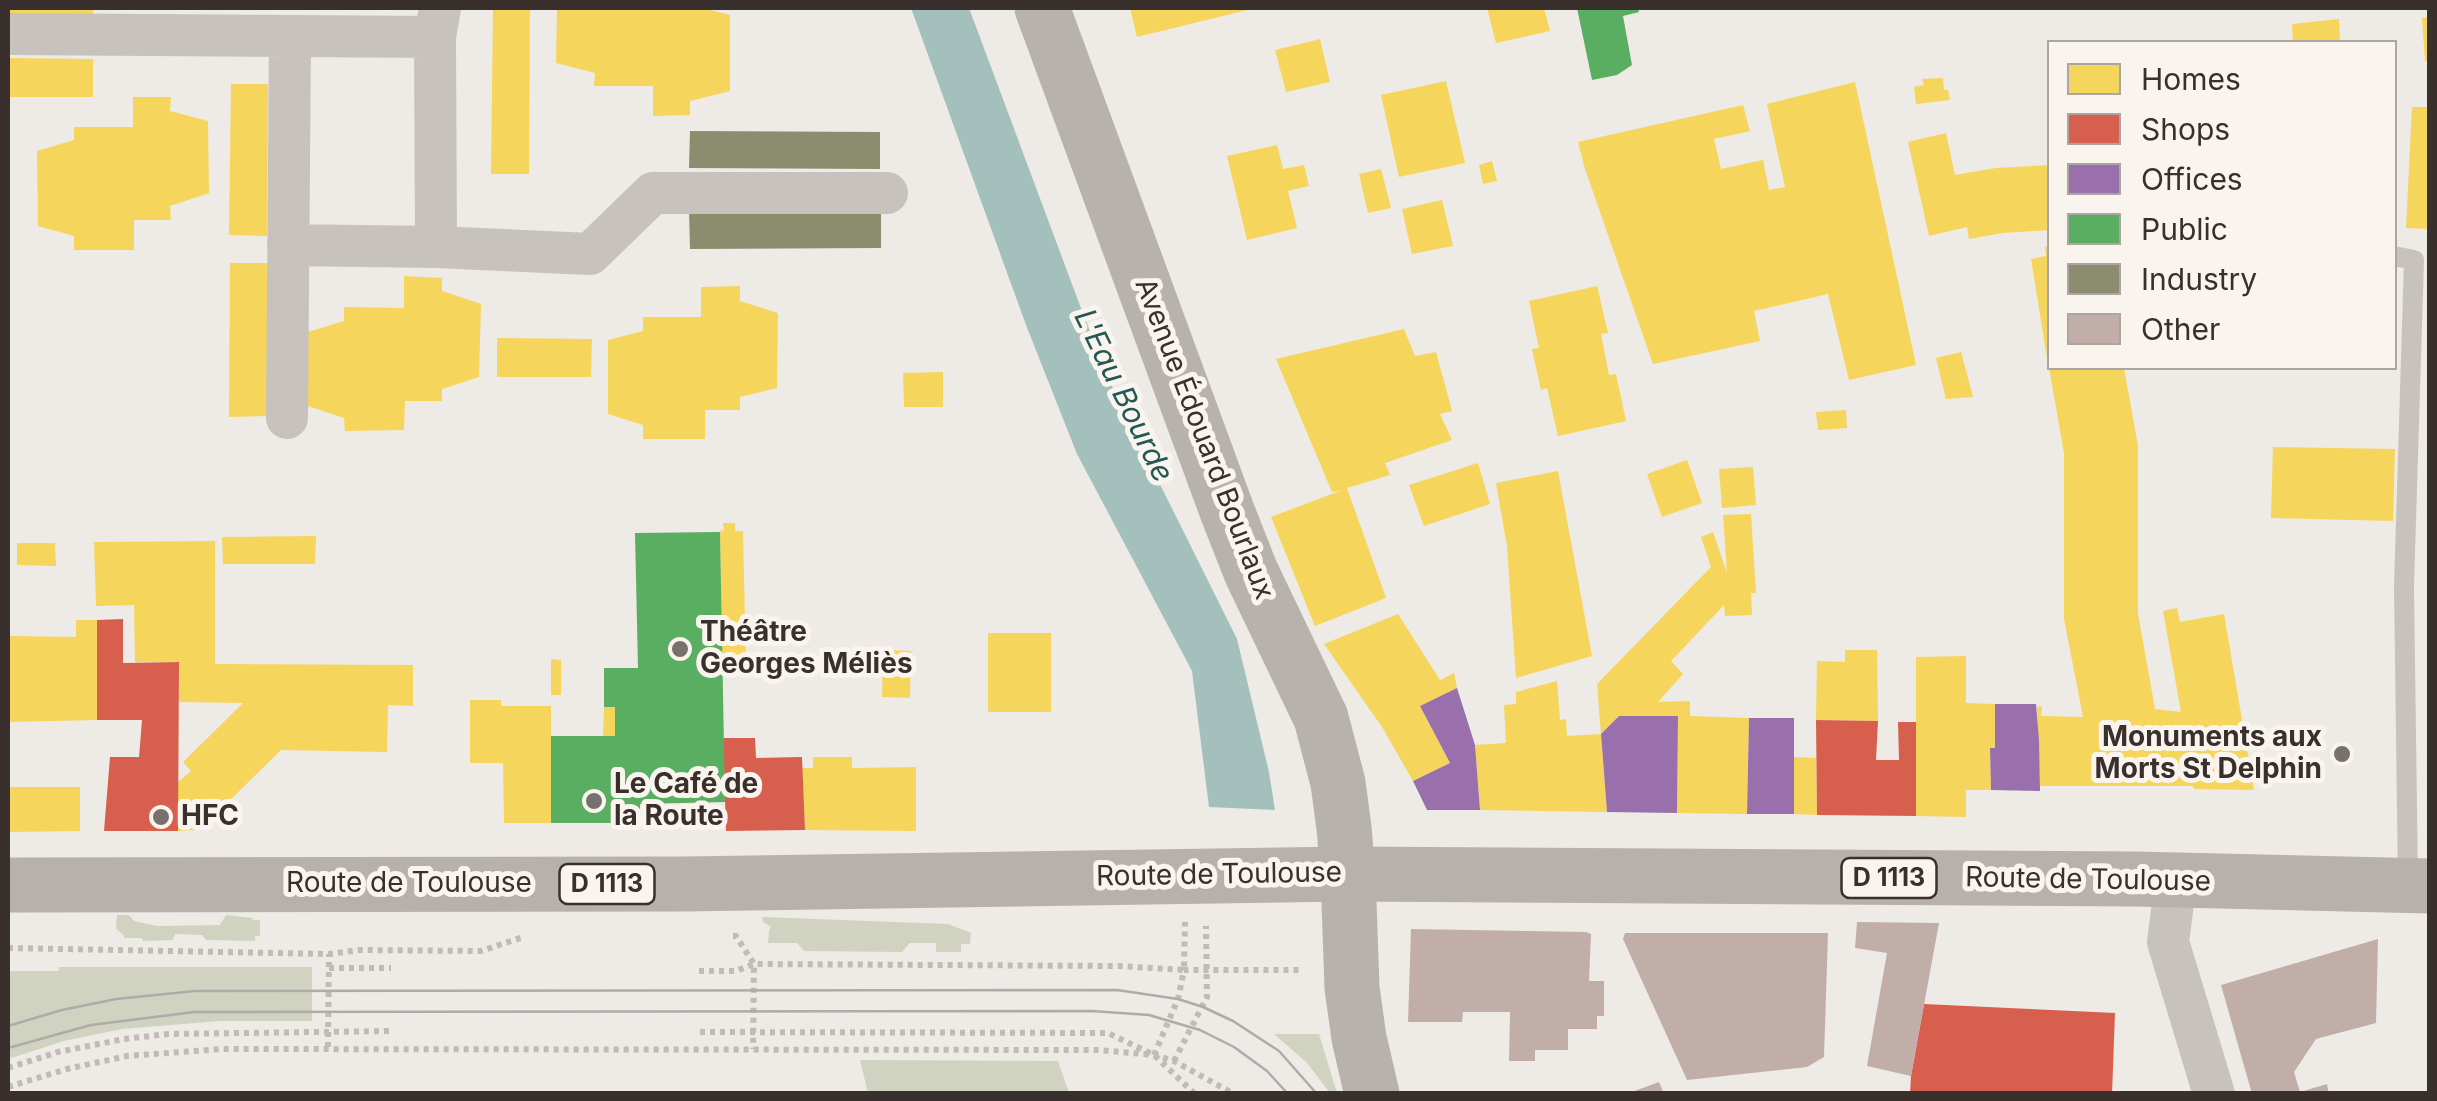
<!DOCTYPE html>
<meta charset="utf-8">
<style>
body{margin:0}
#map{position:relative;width:2437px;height:1101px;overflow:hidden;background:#eeeae6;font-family:Inter,sans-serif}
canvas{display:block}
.frame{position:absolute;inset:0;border:10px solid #392f2c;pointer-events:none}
.legend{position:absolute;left:2047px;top:40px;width:350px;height:330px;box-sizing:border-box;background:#faf4ee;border:2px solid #ada5a0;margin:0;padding:12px 18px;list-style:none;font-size:30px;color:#392f2c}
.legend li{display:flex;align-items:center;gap:20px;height:50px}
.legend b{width:50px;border:2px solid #ada5a0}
</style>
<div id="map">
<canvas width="2437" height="1101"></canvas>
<div class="frame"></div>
<ul class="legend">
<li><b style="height:28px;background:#f6d55c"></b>Homes</li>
<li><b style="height:28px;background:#d6604d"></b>Shops</li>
<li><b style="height:28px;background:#9970ab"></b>Offices</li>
<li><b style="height:28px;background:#5aae61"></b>Public</li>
<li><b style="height:28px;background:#8c8c6e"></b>Industry</li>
<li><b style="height:28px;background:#c1aea9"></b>Other</li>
</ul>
</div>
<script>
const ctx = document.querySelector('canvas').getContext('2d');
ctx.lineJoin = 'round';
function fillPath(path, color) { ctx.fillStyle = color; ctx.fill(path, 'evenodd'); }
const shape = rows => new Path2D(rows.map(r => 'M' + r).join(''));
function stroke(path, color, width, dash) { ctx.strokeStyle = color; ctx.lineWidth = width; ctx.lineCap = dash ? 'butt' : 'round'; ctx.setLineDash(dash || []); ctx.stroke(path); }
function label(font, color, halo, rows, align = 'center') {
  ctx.font = font + ' Inter,sans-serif'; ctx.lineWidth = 10; ctx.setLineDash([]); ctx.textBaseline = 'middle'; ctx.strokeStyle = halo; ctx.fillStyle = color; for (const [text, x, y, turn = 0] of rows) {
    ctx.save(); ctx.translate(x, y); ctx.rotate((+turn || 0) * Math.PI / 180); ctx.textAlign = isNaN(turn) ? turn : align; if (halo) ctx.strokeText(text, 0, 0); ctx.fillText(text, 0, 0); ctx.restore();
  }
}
const green = shape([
 [117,915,129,915,134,921,157,926,220,925,226,915,252,918,253,920,260,920,260,936,255,936,255,941,206,940,202,935,175,934,173,940,143,941,142,938,124,938,124,935,116,929],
 [762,917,948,924,971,933,970,944,961,944,961,952,936,952,936,943,910,943,902,952,804,951,797,943,768,943,769,931,771,927,763,922],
 [59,967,312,967,312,1021,220,1021,122,1029,64,1041,8,1059,8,971,59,971],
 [1274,1034,1319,1034,1337,1093,1330,1093,1307,1063],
 [860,1060,1058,1061,1069,1093,868,1093]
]);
const water = shape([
 [911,8,969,8,1082,311,1115,394,1237,639,1269,772,1275,810,1209,807,1192,671,1077,454,1026,325]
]);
const homes = shape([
 [8,8,93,8,93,19,8,20],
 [493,8,530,8,529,174,491,174],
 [557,8,702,8,730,15,730,91,690,101,690,115,653,116,653,86,594,86,595,73,556,63],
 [1130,8,1251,8,1251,9,1137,37],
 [1487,8,1544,8,1550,31,1496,43],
 [2430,17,2430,61,2425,61,2422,18],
 [2339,19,2340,42,2293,42,2292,24],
 [1320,39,1330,82,1286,92,1275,50],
 [8,58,93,59,93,97,8,97],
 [1943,78,1944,90,1948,90,1950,100,1916,104,1914,87,1924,85,1922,79],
 [1446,81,1465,163,1399,177,1381,95],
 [1855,82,1916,365,1849,380,1828,294,1754,311,1760,341,1653,364,1585,169,1578,142,1743,105,1750,131,1714,139,1721,169,1763,160,1769,190,1785,187,1767,104],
 [231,84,268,84,267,236,229,235],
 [133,97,171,97,170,111,208,121,209,193,170,206,171,220,134,220,134,250,74,250,74,236,38,226,37,151,74,140,74,127,133,127],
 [2412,107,2430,107,2430,229,2406,228],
 [1946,133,1955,175,1996,168,2050,165,2050,230,2003,233,1969,239,1967,227,1929,236,1908,142],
 [1277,145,1283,169,1304,165,1309,186,1288,191,1297,228,1247,240,1227,156],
 [1492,161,1497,181,1483,184,1479,165],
 [1381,169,1391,208,1368,213,1359,174],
 [1442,200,1453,246,1412,254,1402,209],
 [2050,246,2050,357,2047,358,2031,259,2046,256,2045,247],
 [230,263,268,263,267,416,229,417],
 [404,276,442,278,442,291,481,304,479,377,442,389,442,401,405,401,404,430,345,431,344,418,308,406,308,332,344,321,344,307,404,308],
 [740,286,740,301,778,313,777,388,740,397,740,410,705,410,705,439,643,439,643,425,608,414,608,340,643,331,643,317,701,317,701,287],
 [1597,286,1608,333,1601,334,1609,375,1616,374,1626,421,1558,436,1547,388,1541,390,1532,349,1539,348,1529,301],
 [1404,329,1415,356,1436,352,1452,411,1440,414,1452,440,1385,463,1390,475,1347,488,1386,598,1315,626,1271,517,1342,490,1332,492,1276,359],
 [497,338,592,339,591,377,497,377],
 [1961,352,1973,397,1946,399,1936,358],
 [2049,368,2124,368,2138,446,2138,614,2155,709,2181,712,2163,611,2177,608,2180,622,2224,614,2254,790,2194,789,2193,786,2040,786,2037,707,2042,706,2041,716,2083,717,2064,619,2064,453],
 [943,372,943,407,904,407,903,373],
 [1846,410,1847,428,1818,430,1816,412],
 [2273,447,2395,449,2393,521,2271,518],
 [1687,460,1702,503,1662,517,1647,474],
 [1478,463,1490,504,1424,526,1409,485],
 [1753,467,1756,505,1722,508,1719,469],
 [1558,471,1592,656,1516,678,1507,546,1496,483],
 [1751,514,1756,593,1751,593,1752,615,1725,616,1724,605,1671,661,1683,674,1658,702,1690,701,1690,716,1749,718,1747,814,1677,813,1678,716,1619,716,1601,734,1597,684,1711,567,1701,537,1713,532,1727,573,1723,515],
 [723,523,735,523,735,531,743,531,746,668,722,669,720,531,724,530],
 [316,536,315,564,223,564,222,537],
 [215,541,215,664,413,665,413,706,388,705,387,752,281,750,208,822,195,830,178,831,178,782,191,771,183,762,243,703,179,702,179,662,135,662,134,605,96,606,94,542],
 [17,543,55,543,56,566,17,565],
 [1398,614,1440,680,1454,673,1457,688,1420,706,1450,763,1413,781,1382,727,1324,644],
 [76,620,97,620,97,720,8,722,8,636,76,637],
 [988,633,1051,633,1051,712,988,712],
 [883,650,911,651,910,698,882,697],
 [1845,650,1877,650,1878,721,1816,720,1817,661,1845,662],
 [1966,656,1966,703,1995,704,1995,748,1990,748,1991,790,1966,790,1966,817,1916,816,1916,657],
 [551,659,561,660,561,695,551,695],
 [1557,681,1560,720,1566,719,1567,736,1601,734,1607,812,1480,810,1475,745,1506,743,1504,705,1516,704,1516,692],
 [470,700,501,700,501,706,551,706,551,823,504,823,503,763,470,763],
 [604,707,615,707,615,736,603,736],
 [813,757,852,757,852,768,916,767,916,831,805,830,802,768,813,768],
 [1794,757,1816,758,1817,815,1794,814],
 [8,787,80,787,80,831,8,832]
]);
const shops = shape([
 [123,619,123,663,179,662,178,831,104,831,110,757,139,757,142,720,97,720,97,620],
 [1816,720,1878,721,1876,760,1899,760,1898,722,1916,722,1916,816,1817,815],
 [723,738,755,738,756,758,802,757,805,830,726,831],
 [1924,1004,2115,1013,2112,1094,1910,1094,1911,1076]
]);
const offices = shape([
 [1457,688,1475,745,1480,810,1427,810,1413,781,1450,763,1420,706],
 [1995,704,2036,704,2039,740,2040,791,1991,790,1990,748,1995,748],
 [1619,716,1678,716,1677,813,1607,812,1601,734],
 [1749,718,1794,718,1794,814,1747,814]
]);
const public = shape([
 [1577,8,1638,8,1639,12,1623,16,1632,65,1617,75,1592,80],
 [720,532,725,802,640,804,640,823,551,823,551,736,615,736,615,707,604,707,604,668,638,668,635,533]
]);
const industry = shape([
 [690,131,880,132,880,169,689,168],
 [689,210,881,211,881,248,690,249]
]);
const building = shape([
 [1857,922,1939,923,1911,1076,1867,1066,1887,953,1855,948],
 [1411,929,1586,932,1591,934,1589,981,1604,981,1604,1016,1597,1016,1597,1029,1568,1029,1568,1050,1535,1050,1535,1061,1509,1061,1510,1012,1463,1012,1462,1022,1408,1022],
 [1625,933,1828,933,1824,1057,1807,1067,1687,1080,1623,939],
 [2378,939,2376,1023,2316,1039,2294,1072,2300,1092,2327,1084,2329,1094,2252,1094,2221,985],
 [1659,1082,1664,1094,1629,1094,1629,1093]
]);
const path = shape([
 [733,936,736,936,754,964,753,1049],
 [8,948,329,954,360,950,481,951,523,937],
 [329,968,391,968],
 [699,971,736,971,754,964,1119,966,1184,970,1185,922],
 [700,1032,1108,1033,1154,1055,1195,1094],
 [328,1047,329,954],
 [1154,1055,1178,999,1184,970,1303,970],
 [1174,1061,1207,997,1206,926],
 [8,1068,58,1052,124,1039,168,1034,392,1031],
 [8,1087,67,1069,127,1056,221,1049,1099,1050,1154,1055,1174,1061,1234,1094]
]);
const lane = shape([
 [2394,256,2414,260,2404,586,2408,884]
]);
const street = shape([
 [8,34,435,37,440,8],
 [288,245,436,247,435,37],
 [436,247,590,254,653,193,887,193],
 [287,418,290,36],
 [2176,880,2168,942,2214,1094]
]);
const secondary = shape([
 [1042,8,1227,511,1251,572,1321,718,1338,783,1344,828,1348,874,1352,988,1359,1038,1372,1094]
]);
const primary = shape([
 [8,885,685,884,1348,874,2136,879,2430,886]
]);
const tram = shape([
 [8,1026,62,1010,116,999,195,991,1117,990,1178,999,1203,1007,1233,1021,1279,1051,1317,1094],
 [8,1048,91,1025,194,1012,1092,1011,1149,1015,1200,1030,1234,1047,1267,1071,1288,1094]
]);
const markers = [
 [680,649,10,"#78706d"],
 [2342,754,10,"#78706d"],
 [594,801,10,"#78706d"],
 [161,817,10,"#78706d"]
];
const shields = [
 [1889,878,95],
 [607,884,95]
];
const shieldNames = [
 ["D 1113",1889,878],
 ["D 1113",607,884]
];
const streetNames = [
 ["Avenue Édouard Bourlaux",1204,439,69],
 ["Route de Toulouse",1219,875,-1],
 ["Route de Toulouse",2088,880,1],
 ["Route de Toulouse",409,884]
];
const poiNames = [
 ["Théâtre",700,633],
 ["Georges Méliès",700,665],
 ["Monuments aux",2322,738,"right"],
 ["Morts St Delphin",2322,770,"right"],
 ["Le Café de",614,785],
 ["la Route",614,817],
 ["HFC",181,817]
];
const waterNames = [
 ["L'Eau Bourde",1123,396,64]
];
fillPath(green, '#d1d3c1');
fillPath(water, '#a3c0bd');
fillPath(homes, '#f6d55c');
fillPath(shops, '#d6604d');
fillPath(offices, '#9970ab');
fillPath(public, '#5aae61');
fillPath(industry, '#8c8c6e');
fillPath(building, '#c1aea9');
stroke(path, '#c1bab6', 6, [5, 5]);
stroke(lane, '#c8c2be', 20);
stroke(street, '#c8c2be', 42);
stroke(secondary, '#b8b2af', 55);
stroke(primary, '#b7b0ad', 55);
stroke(tram, '#b0aba8', 2.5);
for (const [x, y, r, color] of markers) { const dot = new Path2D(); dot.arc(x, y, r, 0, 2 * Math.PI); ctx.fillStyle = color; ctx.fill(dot); stroke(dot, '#faf4ee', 4); }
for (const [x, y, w] of shields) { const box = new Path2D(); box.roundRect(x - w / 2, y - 20, w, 40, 8); ctx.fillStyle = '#faf4ee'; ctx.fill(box); stroke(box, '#392f2c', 2.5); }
label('bold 25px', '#392f2c', null, shieldNames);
label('28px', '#392f2c', '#faf4ee', streetNames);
label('bold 28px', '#392f2c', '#faf4ee', poiNames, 'left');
label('italic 30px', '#245857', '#faf4ee', waterNames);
</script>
